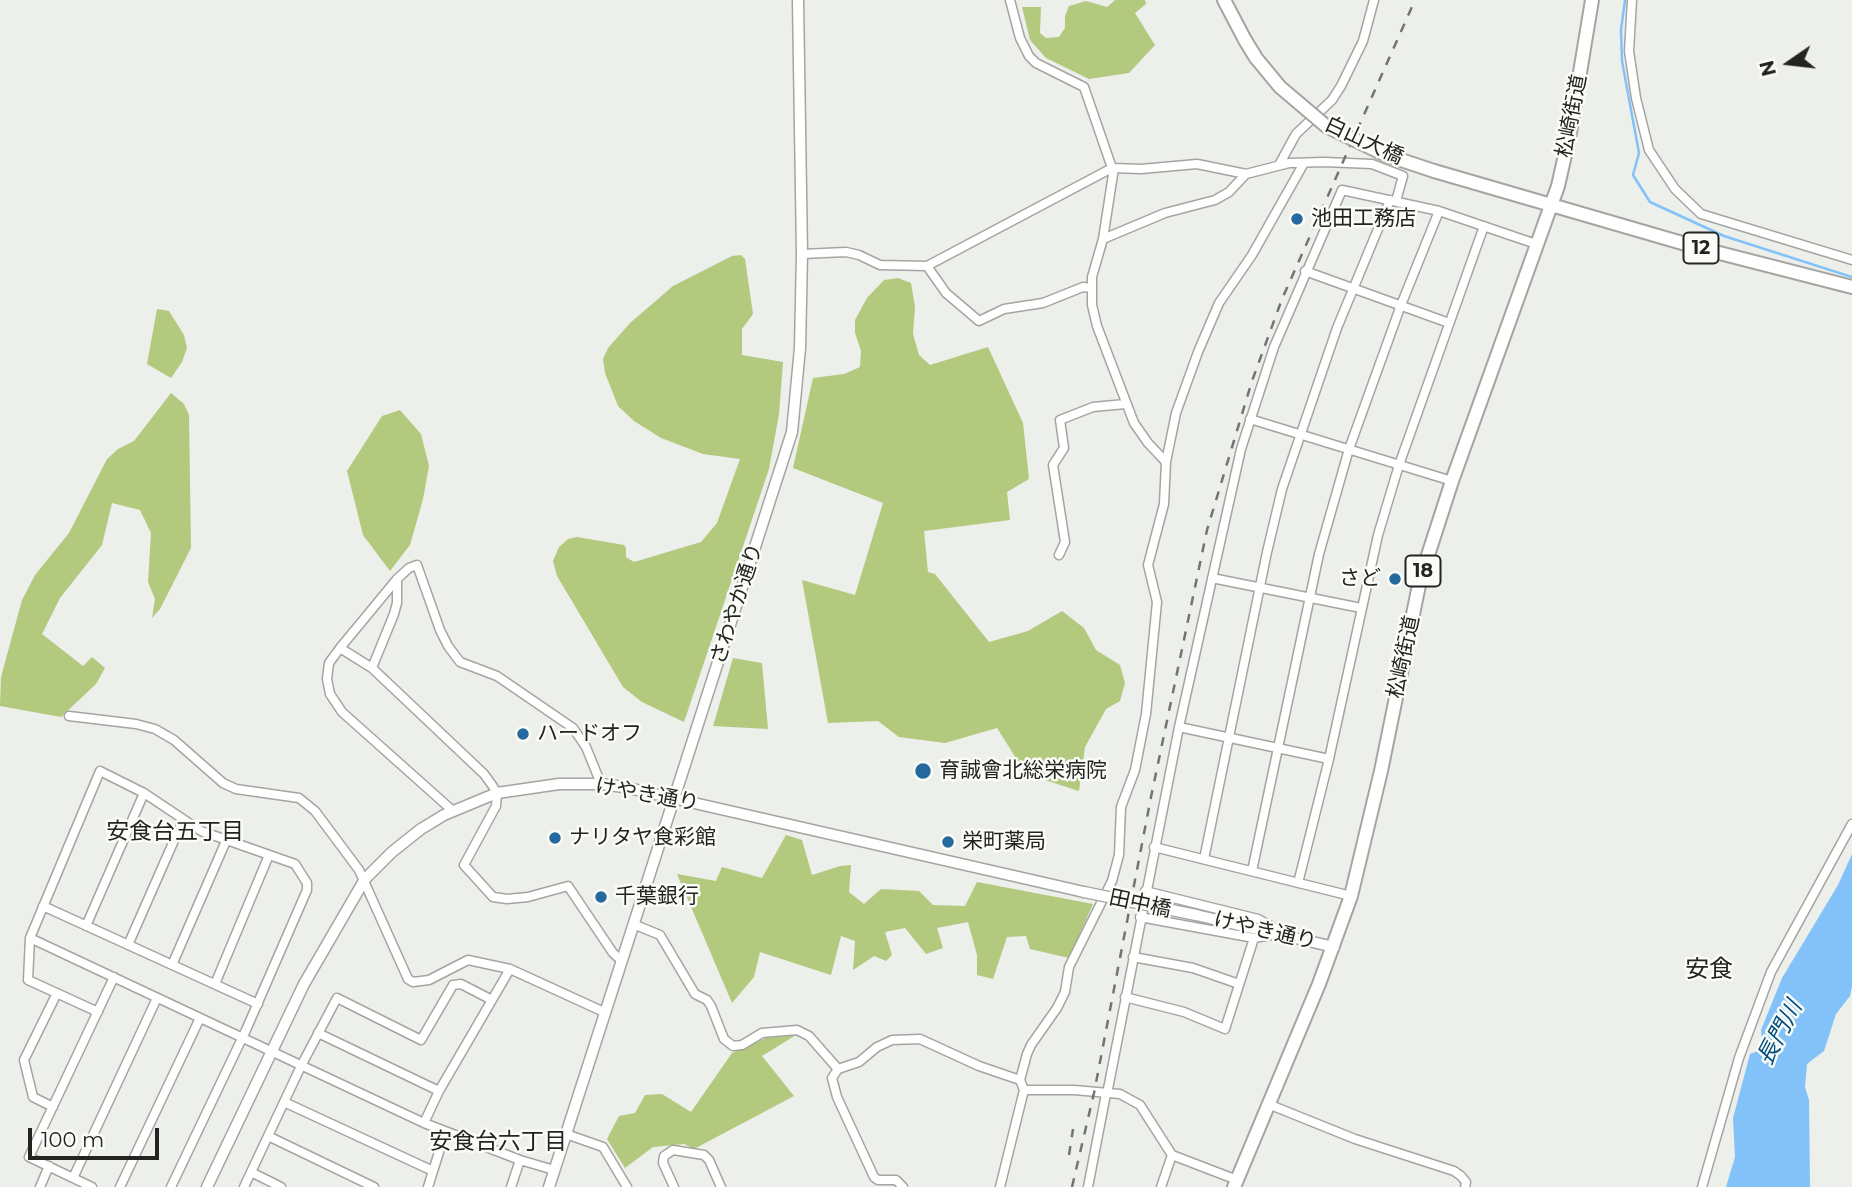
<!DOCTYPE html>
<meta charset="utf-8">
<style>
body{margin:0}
#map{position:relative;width:1852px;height:1187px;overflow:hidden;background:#edefeb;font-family:Montserrat,sans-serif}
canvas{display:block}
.north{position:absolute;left:1754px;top:28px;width:70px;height:70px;-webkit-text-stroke:5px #fafcf8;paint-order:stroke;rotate:256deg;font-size:19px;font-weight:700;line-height:28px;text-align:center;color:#232422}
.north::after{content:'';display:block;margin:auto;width:24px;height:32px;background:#232422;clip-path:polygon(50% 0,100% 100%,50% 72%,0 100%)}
.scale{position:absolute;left:28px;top:1128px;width:131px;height:32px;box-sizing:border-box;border:4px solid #232422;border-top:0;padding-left:9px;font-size:21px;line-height:24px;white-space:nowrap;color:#232422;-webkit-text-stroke:5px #fafcf8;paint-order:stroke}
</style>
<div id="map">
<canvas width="1852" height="1187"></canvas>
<div class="north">N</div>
<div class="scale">100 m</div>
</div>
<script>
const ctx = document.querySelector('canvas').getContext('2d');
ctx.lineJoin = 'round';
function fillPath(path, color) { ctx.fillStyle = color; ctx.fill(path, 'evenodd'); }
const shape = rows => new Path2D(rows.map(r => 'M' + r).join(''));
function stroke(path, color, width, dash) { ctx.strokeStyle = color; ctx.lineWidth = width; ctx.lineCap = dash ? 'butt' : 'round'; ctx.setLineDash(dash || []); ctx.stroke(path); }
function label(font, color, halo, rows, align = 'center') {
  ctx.font = font + ' Montserrat,"Noto Sans JP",sans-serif'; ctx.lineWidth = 5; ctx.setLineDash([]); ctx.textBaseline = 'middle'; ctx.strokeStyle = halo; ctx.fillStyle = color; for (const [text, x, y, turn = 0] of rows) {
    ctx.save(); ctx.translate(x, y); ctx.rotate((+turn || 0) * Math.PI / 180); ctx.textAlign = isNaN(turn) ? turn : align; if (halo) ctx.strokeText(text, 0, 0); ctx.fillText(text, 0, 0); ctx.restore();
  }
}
const forest = shape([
 [1115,0,1145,0,1146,4,1135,13,1155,45,1129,73,1089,79,1046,58,1030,40,1022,7,1041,7,1040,33,1046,38,1059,37,1065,28,1065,16,1069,6,1086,1,1107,7],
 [741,255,745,259,753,314,742,329,742,355,783,362,779,414,769,469,684,722,642,702,623,687,557,576,553,561,559,547,568,539,577,537,624,545,626,548,626,557,634,562,701,542,717,523,740,459,703,454,661,438,634,421,618,406,605,373,603,359,608,348,630,323,673,286,732,256],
 [898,278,911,283,915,307,913,334,919,355,930,365,988,347,1023,423,1029,479,1007,492,1010,520,924,531,928,572,935,574,989,642,1028,631,1062,611,1084,628,1096,650,1120,665,1125,683,1120,701,1106,709,1085,747,1079,791,1026,774,997,728,945,743,899,737,878,721,828,723,802,580,855,595,883,503,793,468,813,378,844,374,860,367,861,351,855,333,855,320,867,298,884,280],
 [157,309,169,311,184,335,187,348,182,362,171,378,147,364],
 [171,393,184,404,189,415,191,548,160,609,152,618,155,599,148,582,151,533,140,510,112,503,102,545,60,598,42,634,83,666,92,657,105,668,96,684,61,717,0,706,1,677,22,600,35,575,69,533,107,459,118,449,134,441],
 [400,410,421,434,429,466,423,499,410,545,390,571,363,535,347,471,382,416],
 [733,658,762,663,768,729,713,726],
 [786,835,802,840,812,875,840,866,851,865,849,892,864,904,881,889,919,891,933,905,965,906,977,882,1093,904,1069,958,1030,949,1026,936,1007,937,993,979,977,975,977,955,968,922,937,928,943,948,926,954,905,928,885,932,892,955,886,961,874,956,853,970,855,941,841,936,831,975,760,952,754,977,732,1003,677,874,716,881,722,867,762,878],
 [796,1035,762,1056,794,1096,694,1149,684,1144,653,1147,625,1168,607,1139,619,1116,635,1113,645,1095,662,1094,691,1112,732,1053,766,1038]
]);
const water = shape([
 [1852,854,1852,987,1850,996,1836,1014,1824,1051,1807,1064,1805,1087,1809,1100,1810,1187,1726,1187,1735,1157,1733,1118,1750,1054,1763,1049,1761,1030,1782,978,1838,885]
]);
const stream = shape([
 [1625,0,1621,30,1622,61,1639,153,1633,175,1650,202,1724,236,1852,277]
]);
const minor = shape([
 [1010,0,1020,38,1029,56,1036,63,1084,87,1112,168,1141,169,1197,164,1246,174,1289,163,1324,162,1372,164,1403,176,1396,201],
 [1632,0,1629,51,1636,98,1649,150,1675,189,1701,214,1852,260],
 [1279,165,1296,134,1332,100,1341,86,1363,41,1374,0],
 [1114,168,1103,239,1092,277,1092,305,1097,326,1134,423,1148,443,1166,462],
 [1103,239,1165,213,1215,200,1229,192,1246,174],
 [802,254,846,252,859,255,880,265,927,266,1112,168],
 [927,266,946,293,979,321,1004,309,1043,303,1083,287,1092,288],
 [1305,271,1449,323],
 [1250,419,1452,481],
 [1059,555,1065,542,1053,465,1064,448,1060,420,1093,407,1125,404],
 [1212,578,1361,608],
 [340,648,372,668,484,774,492,785,497,793,496,806,464,865,493,897,507,899,528,897,568,886,613,953,621,960],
 [372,668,394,614,397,603,397,579],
 [69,716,136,724,155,729,174,740,223,783,236,789,299,798,315,811,359,870,408,979,413,982,429,980,468,960,510,969,604,1012],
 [1179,727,1329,759],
 [453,811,342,712,330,694,327,679,329,663,340,648,397,579,409,568,417,565,440,630,448,646,460,662,497,676,573,728,586,747,601,784],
 [1154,847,1351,896],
 [1204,859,1267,552,1282,489,1337,328,1390,200],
 [1252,871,1319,554,1349,449,1401,305,1439,211],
 [1298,883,1329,759,1378,535,1399,465,1484,226],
 [43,906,258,1004],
 [1140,917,1254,938,1277,934,1273,927,1258,919,1145,891],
 [633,924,660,935,695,994,707,1000,711,1006,724,1039,733,1046,742,1045,762,1033,797,1030,809,1036,838,1069,859,1062,877,1047,892,1040,920,1039,979,1066,1020,1080],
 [86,926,144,793],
 [30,938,424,1123,520,1160,554,1170],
 [128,945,183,820],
 [1133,957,1193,968,1239,984],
 [172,965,226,841],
 [215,984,269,855],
 [1125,997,1184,1012,1225,1029,1254,938],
 [98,1012,28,980,30,938,100,771,144,793,201,831,295,864,307,883,307,890,246,1030,171,1187],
 [318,1033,439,1091],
 [838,1069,832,1078,837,1097,874,1177,878,1180,896,1180,903,1187],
 [1024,1090,1074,1090,1120,1094,1140,1105,1172,1155,1237,1180],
 [1107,1094,1179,727,1241,449,1274,347,1342,190,1439,211,1536,244],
 [284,1102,433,1171],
 [1268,1104,1355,1139,1454,1171,1461,1176,1466,1182,1465,1187],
 [53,1107,33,1097,24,1060,57,993],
 [424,1123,439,1091,510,969],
 [566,1134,603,1147,627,1187],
 [268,1136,374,1187],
 [251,1172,281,1187],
 [73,1178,157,998],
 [40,1187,49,1166],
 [92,1187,29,1157,114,977],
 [120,1187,200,1018],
 [244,1187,301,1066,337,998,421,1040,453,985,461,984,492,1000],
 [428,1187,445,1133],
 [511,1187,520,1160],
 [674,1187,663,1163,664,1156,673,1150,704,1155,709,1160,721,1187],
 [1000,1187,1024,1090,1020,1080,1027,1054,1031,1045,1057,1008,1065,992,1069,967,1112,881,1119,855,1121,807,1135,770,1146,714,1157,602,1148,565,1164,504,1166,462,1176,413,1198,352,1219,303,1252,255,1304,163],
 [1088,1187,1106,1094],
 [1161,1187,1172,1155],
 [1702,1187,1739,1058,1771,972,1852,824]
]);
const tertiary = shape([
 [1196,915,1334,947],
 [207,1187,304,984,365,879,392,852,421,829,444,815,497,793,559,784,601,784,624,787,1084,892],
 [549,1187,792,432,800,348,802,254,798,0]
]);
const primary = shape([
 [1224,0,1245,40],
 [1434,171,1696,247,1852,287],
 [1234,1187,1319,984,1351,896,1381,771,1420,580,1452,481,1558,186,1570,133,1592,0]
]);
const rail = shape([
 [1069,1155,1073,1129],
 [1072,1187,1094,1093,1151,797,1207,530,1252,381,1282,299,1415,0]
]);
const tertiaryBridge = shape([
 [1084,892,1196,915]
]);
const primaryBridge = shape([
 [1245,40,1256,58,1280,87,1326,126,1386,155,1434,171]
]);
const markers = [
 [1297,219,7,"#26699f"],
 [1395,579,7,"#26699f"],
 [523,734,7,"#26699f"],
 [923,771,9,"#26699f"],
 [555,838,7,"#26699f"],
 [948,842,7,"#26699f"],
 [601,897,7,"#26699f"]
];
const shields = [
 [1701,248,35],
 [1423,571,35]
];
const shieldNames = [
 ["12",1701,248],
 ["18",1423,571]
];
const streetNames = [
 ["松崎街道",1572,116,-79],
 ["白山大橋",1364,141,25],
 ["さわやか通り",737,604,-72],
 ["松崎街道",1404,657,-78],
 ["けやき通り",647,795,10],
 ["田中橋",1140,904,12],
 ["けやき通り",1265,931,13]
];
const poiNames = [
 ["池田工務店",1311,219],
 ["さど",1381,579,"right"],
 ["ハードオフ",537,734],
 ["育誠會北総栄病院",939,771],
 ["ナリタヤ食彩館",569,838],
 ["栄町薬局",962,842],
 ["千葉銀行",615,897]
];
const neighbourhoodNames = [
 ["安食台五丁目",175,832],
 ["安食台六丁目",498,1142]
];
const waterNames = [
 ["長門川",1780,1033,-62]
];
const quarterNames = [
 ["安食",1709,970]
];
fillPath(forest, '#b2c97e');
fillPath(water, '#82c2f9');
stroke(stream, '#82c2f9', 2.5);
stroke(minor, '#a4a5a1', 11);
stroke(tertiary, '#a4a5a1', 13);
stroke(primary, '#a4a5a1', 16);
stroke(minor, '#fff', 8);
stroke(tertiary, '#fff', 10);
stroke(primary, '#fff', 12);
stroke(rail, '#727471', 2.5, [9, 9]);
stroke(tertiaryBridge, '#a4a5a1', 13, []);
stroke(primaryBridge, '#a4a5a1', 16, []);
stroke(tertiaryBridge, '#fff', 10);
stroke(primaryBridge, '#fff', 12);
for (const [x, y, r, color] of markers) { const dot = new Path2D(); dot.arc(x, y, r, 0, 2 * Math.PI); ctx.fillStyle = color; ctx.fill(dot); stroke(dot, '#fafcf8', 2.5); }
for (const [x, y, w] of shields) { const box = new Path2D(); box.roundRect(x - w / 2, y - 15.5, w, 31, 5); ctx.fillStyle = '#fafcf8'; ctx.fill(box); stroke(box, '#232422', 2); }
label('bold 19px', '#232422', null, shieldNames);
label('21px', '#232422', '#fafcf8', streetNames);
label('21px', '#232422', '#fafcf8', poiNames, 'left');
label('23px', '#232422', '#fafcf8', neighbourhoodNames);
label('italic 23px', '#004d80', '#fafcf8', waterNames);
label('24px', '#232422', '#fafcf8', quarterNames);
</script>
